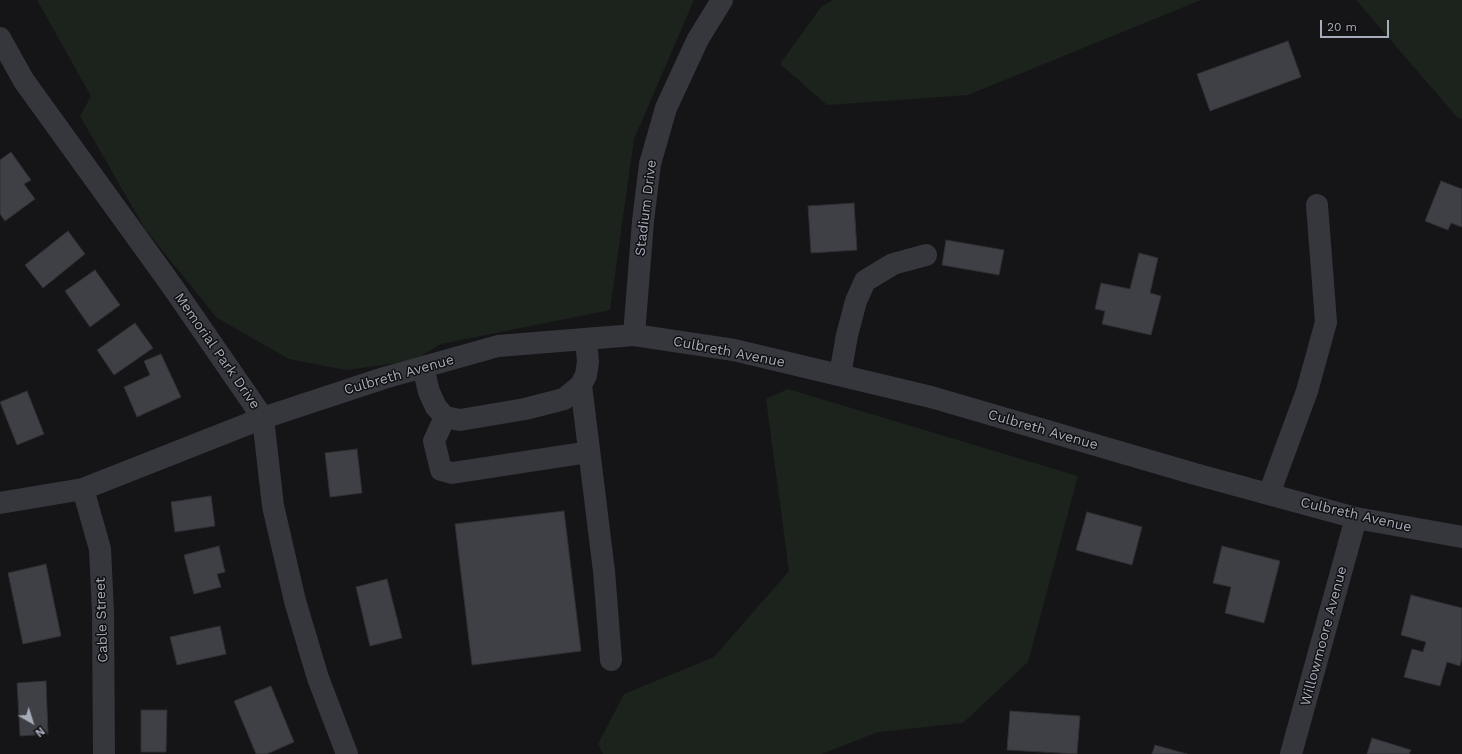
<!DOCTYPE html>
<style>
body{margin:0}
#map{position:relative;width:1462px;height:754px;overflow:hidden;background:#151518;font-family:"Work Sans",sans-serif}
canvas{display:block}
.north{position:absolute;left:12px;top:702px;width:40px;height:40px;-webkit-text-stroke:3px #101013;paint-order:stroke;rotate:141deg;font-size:11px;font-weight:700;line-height:16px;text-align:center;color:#a6acb9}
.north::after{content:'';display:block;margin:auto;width:14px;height:18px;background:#a6acb9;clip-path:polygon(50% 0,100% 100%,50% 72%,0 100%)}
.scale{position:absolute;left:1320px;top:20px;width:69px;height:18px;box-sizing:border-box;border:2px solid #a6acb9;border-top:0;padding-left:5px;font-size:12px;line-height:14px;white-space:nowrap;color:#a6acb9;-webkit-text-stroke:3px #101013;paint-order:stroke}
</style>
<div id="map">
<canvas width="1462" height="754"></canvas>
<div class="north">N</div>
<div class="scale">20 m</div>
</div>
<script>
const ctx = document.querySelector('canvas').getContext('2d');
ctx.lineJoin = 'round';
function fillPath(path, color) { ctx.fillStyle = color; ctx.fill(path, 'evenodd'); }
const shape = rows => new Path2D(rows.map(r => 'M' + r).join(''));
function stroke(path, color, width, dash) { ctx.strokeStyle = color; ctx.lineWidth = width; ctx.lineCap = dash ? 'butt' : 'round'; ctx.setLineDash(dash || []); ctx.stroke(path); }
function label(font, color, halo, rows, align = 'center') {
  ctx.font = font + ' "Work Sans",sans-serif'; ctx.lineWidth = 3; ctx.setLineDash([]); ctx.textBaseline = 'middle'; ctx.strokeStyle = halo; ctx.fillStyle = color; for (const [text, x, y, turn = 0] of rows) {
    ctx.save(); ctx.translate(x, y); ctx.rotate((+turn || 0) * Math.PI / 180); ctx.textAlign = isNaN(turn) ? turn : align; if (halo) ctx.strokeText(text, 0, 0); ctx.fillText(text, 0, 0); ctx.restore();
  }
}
const green = shape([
 [37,0,694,0,634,139,610,310,441,344,413,361,346,370,289,359,217,318,145,229,80,116,91,96],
 [833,0,1201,0,968,95,827,105,780,64,821,7],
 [1356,0,1462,0,1462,119,1457,117],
 [788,389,1078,476,1028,662,963,723,878,732,822,754,603,754,598,744,624,694,714,657,789,571,766,399]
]);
const building = shape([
 [1288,41,1301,77,1210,111,1197,74,1288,41],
 [11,152,31,180,24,184,35,199,5,221,0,214,0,160,11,152],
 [1441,181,1462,189,1462,227,1451,223,1448,230,1425,221,1441,181],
 [854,203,857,250,811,253,808,206,854,203],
 [68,231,85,254,43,288,25,265,68,231],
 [946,240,1004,250,999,275,942,265,946,240],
 [1139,253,1158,258,1150,293,1161,296,1151,335,1102,324,1105,311,1095,309,1101,283,1130,289,1139,253],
 [95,270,120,305,90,327,65,291,95,270],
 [135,323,153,348,114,375,97,350,135,323],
 [161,354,181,397,137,417,124,387,150,375,144,361,161,354],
 [27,391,44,434,17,445,0,402,27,391],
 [357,449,362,493,330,497,325,453,357,449],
 [211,496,215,526,175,532,171,502,211,496],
 [564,511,581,651,472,665,455,524,564,511],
 [1087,512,1142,527,1132,565,1076,550,1087,512],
 [219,546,225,572,217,574,221,587,194,594,184,555,219,546],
 [1222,546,1280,561,1264,623,1225,613,1231,587,1213,583,1222,546],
 [46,564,61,636,23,644,8,573,46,564],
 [387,579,402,638,370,646,356,587,387,579],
 [1411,595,1462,608,1462,658,1460,666,1447,662,1440,686,1404,677,1412,649,1423,652,1426,642,1401,635,1411,595],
 [220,626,226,654,177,665,170,637,220,626],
 [46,681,48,734,20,736,17,683,46,681],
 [271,686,294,742,267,754,256,754,234,701,271,686],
 [141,710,167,710,166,752,141,752,141,710],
 [1010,711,1080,716,1077,754,1007,750,1010,711],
 [1372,738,1411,750,1409,754,1367,754,1372,738],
 [1155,745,1187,754,1152,754,1155,745]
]);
const minor = shape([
 [0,38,24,81,172,286,263,418,273,506,295,601,318,678,347,754],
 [634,335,643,221,650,164,666,108,698,39,722,0],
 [423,367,429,392,436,407,445,417,460,420,525,409,564,399,581,385,586,375,588,362,586,339],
 [840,375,847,335,856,301,865,281,893,264,926,255],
 [581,385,604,571,611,660],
 [445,417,434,441,441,470,452,473,589,452],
 [83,489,100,549,103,612,104,754],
 [1269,494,1307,391,1326,322,1317,205],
 [0,503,83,489,263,418,384,378,498,346,634,335,734,350,931,397,1195,474,1356,518,1462,537],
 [1291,754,1356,518]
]);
const streetNames = [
 ["Stadium Drive",646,208,-83],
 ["Memorial Park Drive",217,351,55],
 ["Culbreth Avenue",729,352,11],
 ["Culbreth Avenue",399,375,-16],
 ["Culbreth Avenue",1043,430,16],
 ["Culbreth Avenue",1356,515,13],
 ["Cable Street",102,620,-92],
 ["Willowmoore Avenue",1324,636,-75]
];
fillPath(green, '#1b231c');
fillPath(building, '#3f4045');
stroke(building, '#2f2f34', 1);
stroke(minor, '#36373d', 22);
label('14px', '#a6acb9', '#101013', streetNames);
</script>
